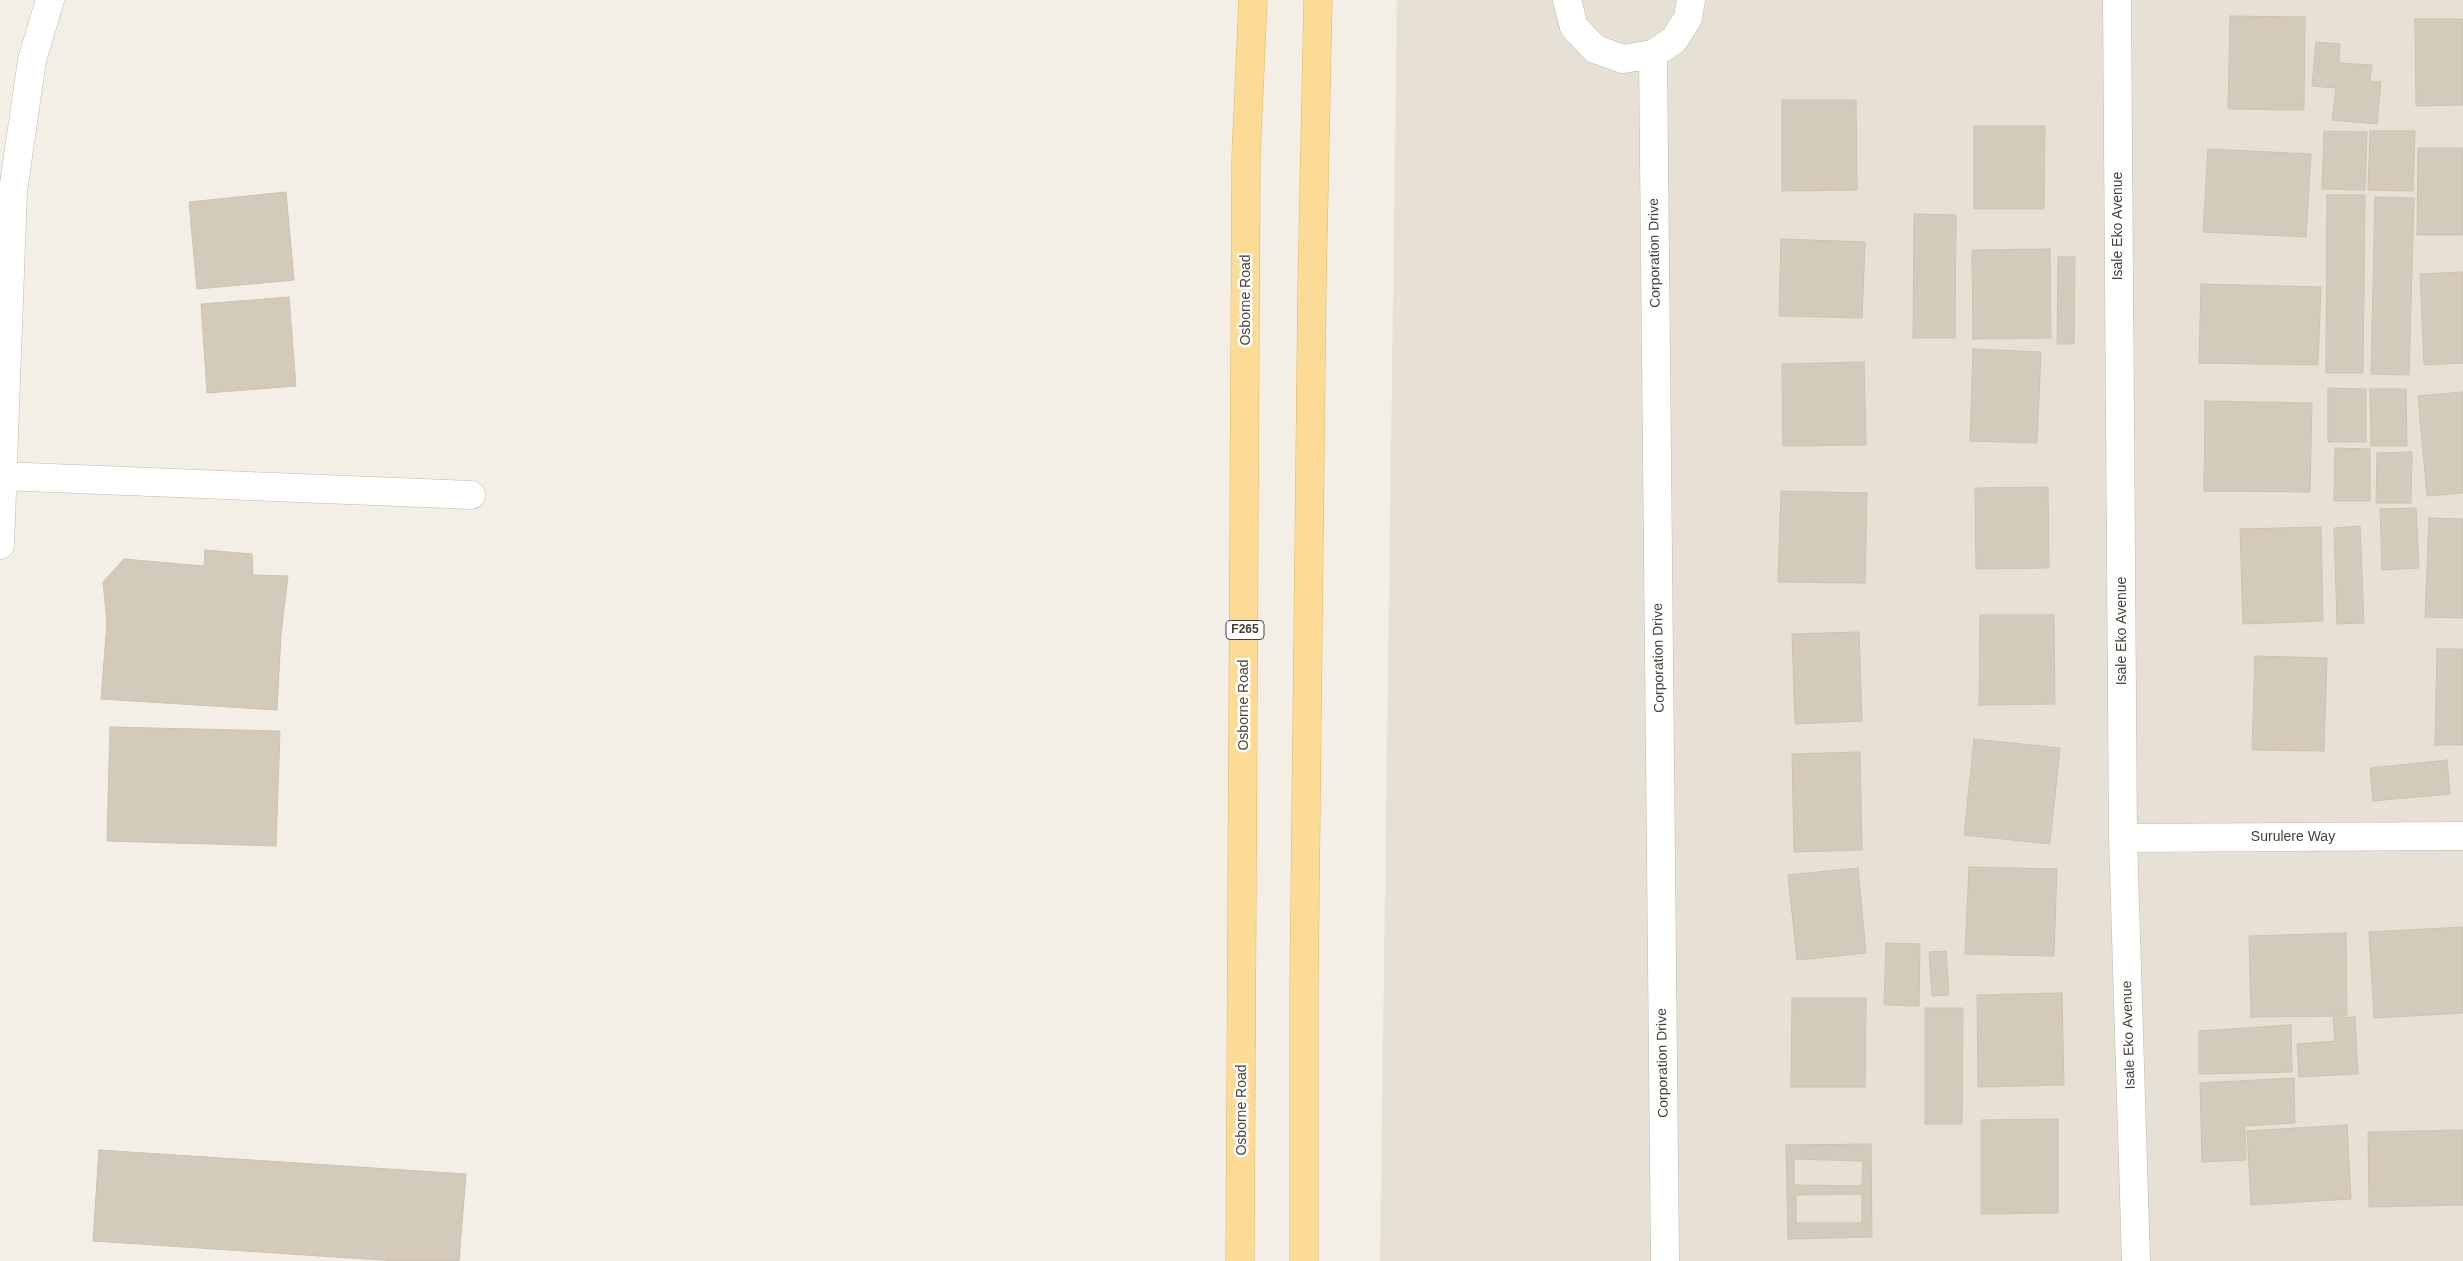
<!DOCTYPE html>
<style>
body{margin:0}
canvas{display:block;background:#f3efe6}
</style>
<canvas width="2463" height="1261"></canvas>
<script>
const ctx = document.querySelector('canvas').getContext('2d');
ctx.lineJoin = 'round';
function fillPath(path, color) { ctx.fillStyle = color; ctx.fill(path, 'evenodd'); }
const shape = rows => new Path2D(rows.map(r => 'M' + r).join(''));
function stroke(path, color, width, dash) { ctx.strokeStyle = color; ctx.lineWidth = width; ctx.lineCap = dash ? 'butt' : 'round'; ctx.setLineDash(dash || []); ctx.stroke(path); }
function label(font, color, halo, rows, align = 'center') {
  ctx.font = font + ' Arial,sans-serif'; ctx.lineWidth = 5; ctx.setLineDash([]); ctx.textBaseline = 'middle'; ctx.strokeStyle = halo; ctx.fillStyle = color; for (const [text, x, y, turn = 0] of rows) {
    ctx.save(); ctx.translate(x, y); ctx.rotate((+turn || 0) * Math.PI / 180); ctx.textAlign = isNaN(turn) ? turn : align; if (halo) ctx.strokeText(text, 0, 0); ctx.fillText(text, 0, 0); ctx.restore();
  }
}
const residential = shape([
 [1397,0,2463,0,2463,1261,1380,1261]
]);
const building = shape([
 [2230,16,2305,17,2304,110,2228,109,2230,16],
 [2415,19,2463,19,2463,105,2416,106,2415,19],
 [2316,42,2340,44,2339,63,2372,65,2370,81,2381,82,2377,124,2332,120,2336,88,2312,86,2316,42],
 [1782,100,1856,100,1857,190,1782,191,1782,100],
 [1974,126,2045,126,2044,209,1974,209,1974,126],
 [2324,131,2367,132,2365,190,2322,189,2324,131],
 [2370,131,2415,131,2413,191,2368,190,2370,131],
 [2418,148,2463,148,2463,235,2417,235,2418,148],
 [2208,149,2311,154,2306,237,2203,232,2208,149],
 [286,192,294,280,197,289,189,202,286,192],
 [2327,195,2365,195,2363,373,2326,373,2327,195],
 [2375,197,2414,198,2409,375,2371,374,2375,197],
 [1914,214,1956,215,1955,338,1913,338,1914,214],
 [1781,239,1865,242,1862,318,1779,316,1781,239],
 [2050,249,2051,338,1973,339,1972,250,2050,249],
 [2058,257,2075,257,2074,344,2057,344,2058,257],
 [2463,272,2463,363,2424,365,2420,274,2463,272],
 [2201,284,2321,287,2318,365,2199,363,2201,284],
 [289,297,296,386,207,393,201,304,289,297],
 [1973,349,2041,352,2037,443,1970,441,1973,349],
 [1864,362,1866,445,1783,446,1782,364,1864,362],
 [2328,388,2366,389,2366,442,2328,442,2328,388],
 [2370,389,2406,389,2407,446,2371,446,2370,389],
 [2463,392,2463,493,2427,496,2418,396,2463,392],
 [2205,401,2312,403,2310,492,2204,491,2205,401],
 [2335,448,2370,449,2370,501,2334,501,2335,448],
 [2412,452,2411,503,2376,503,2377,453,2412,452],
 [2048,487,2049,568,1976,569,1975,488,2048,487],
 [1781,491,1867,493,1865,583,1778,582,1781,491],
 [2416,508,2419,568,2382,570,2380,509,2416,508],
 [2429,518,2463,519,2463,618,2425,617,2429,518],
 [2360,526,2364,623,2337,624,2334,528,2360,526],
 [2321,527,2323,621,2243,624,2240,529,2321,527],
 [205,550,252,554,253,575,288,576,281,634,277,710,101,699,107,622,103,582,124,559,204,566,205,550],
 [1980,615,2054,615,2055,704,1979,705,1980,615],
 [1859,632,1862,721,1795,724,1792,634,1859,632],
 [2437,649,2463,649,2463,745,2435,745,2437,649],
 [2255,656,2327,658,2324,751,2252,750,2255,656],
 [110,727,280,731,276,846,107,841,110,727],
 [1974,739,2060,748,2050,844,1964,835,1974,739],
 [1860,752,1862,850,1794,852,1792,754,1860,752],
 [2447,760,2450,794,2373,801,2370,768,2447,760],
 [1969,867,2057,869,2054,956,1965,954,1969,867],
 [1858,868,1866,953,1797,960,1788,875,1858,868],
 [2463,927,2463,1013,2374,1018,2369,932,2463,927],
 [2346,933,2347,1016,2251,1017,2249,936,2346,933],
 [1886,943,1920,944,1919,1006,1884,1005,1886,943],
 [1946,951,1949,995,1932,996,1929,952,1946,951],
 [2062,993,2064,1085,1978,1087,1977,995,2062,993],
 [1792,998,1866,998,1865,1087,1791,1087,1792,998],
 [1925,1008,1963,1008,1962,1124,1925,1124,1925,1008],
 [2355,1017,2358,1074,2299,1077,2297,1044,2335,1041,2333,1018,2355,1017],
 [2291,1025,2292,1072,2199,1074,2199,1031,2291,1025],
 [2294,1078,2295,1123,2245,1126,2246,1160,2202,1162,2200,1083,2294,1078],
 [2058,1119,2058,1213,1981,1214,1981,1120,2058,1119],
 [2347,1125,2351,1199,2251,1205,2247,1131,2347,1125],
 [2463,1130,2463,1205,2369,1207,2368,1132,2463,1130],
 [1871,1144,1872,1237,1788,1239,1786,1145,1871,1144],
 [1794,1159,1863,1161,1862,1186,1794,1185,1794,1159],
 [1862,1194,1862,1223,1796,1223,1796,1195,1862,1194],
 [99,1150,466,1174,459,1261,396,1261,93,1241,99,1150]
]);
const minor = shape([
 [1567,0,1574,27,1595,49,1623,59,1653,54,1674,40,1688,18,1691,0],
 [2117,0,2123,838,2136,1261],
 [1653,54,1665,1261],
 [2,476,471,495],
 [0,545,13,191,32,60,50,0],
 [2123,838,2463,836]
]);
const primary = shape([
 [1240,1261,1246,157,1253,0],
 [1304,1261,1304,985,1312,283,1318,0]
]);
const shields = [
 [1245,630,38]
];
const shieldNames = [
 ["F265",1245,630]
];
const streetNames = [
 ["Isale Eko Avenue",2118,226,-90],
 ["Corporation Drive",1655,253,-91],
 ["Osborne Road",1246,300,-90],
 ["Isale Eko Avenue",2122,631,-90],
 ["Corporation Drive",1659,658,-91],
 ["Osborne Road",1244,705,-90],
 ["Surulere Way",2293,837],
 ["Isale Eko Avenue",2129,1035,-92],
 ["Corporation Drive",1663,1063,-91],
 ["Osborne Road",1242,1110,-90]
];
fillPath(residential, '#e7e0d5');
fillPath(building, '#d4cabc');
stroke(building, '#cfc1af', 1);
stroke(minor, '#c1b9ac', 29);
stroke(primary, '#e1b866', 29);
stroke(minor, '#fff', 28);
stroke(primary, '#fcdb96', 28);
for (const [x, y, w] of shields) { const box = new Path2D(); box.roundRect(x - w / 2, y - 9.5, w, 19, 4); ctx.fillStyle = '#fff'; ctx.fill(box); stroke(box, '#463f36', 1); }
label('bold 12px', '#463f36', null, shieldNames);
label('14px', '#463f36', '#fff', streetNames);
</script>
